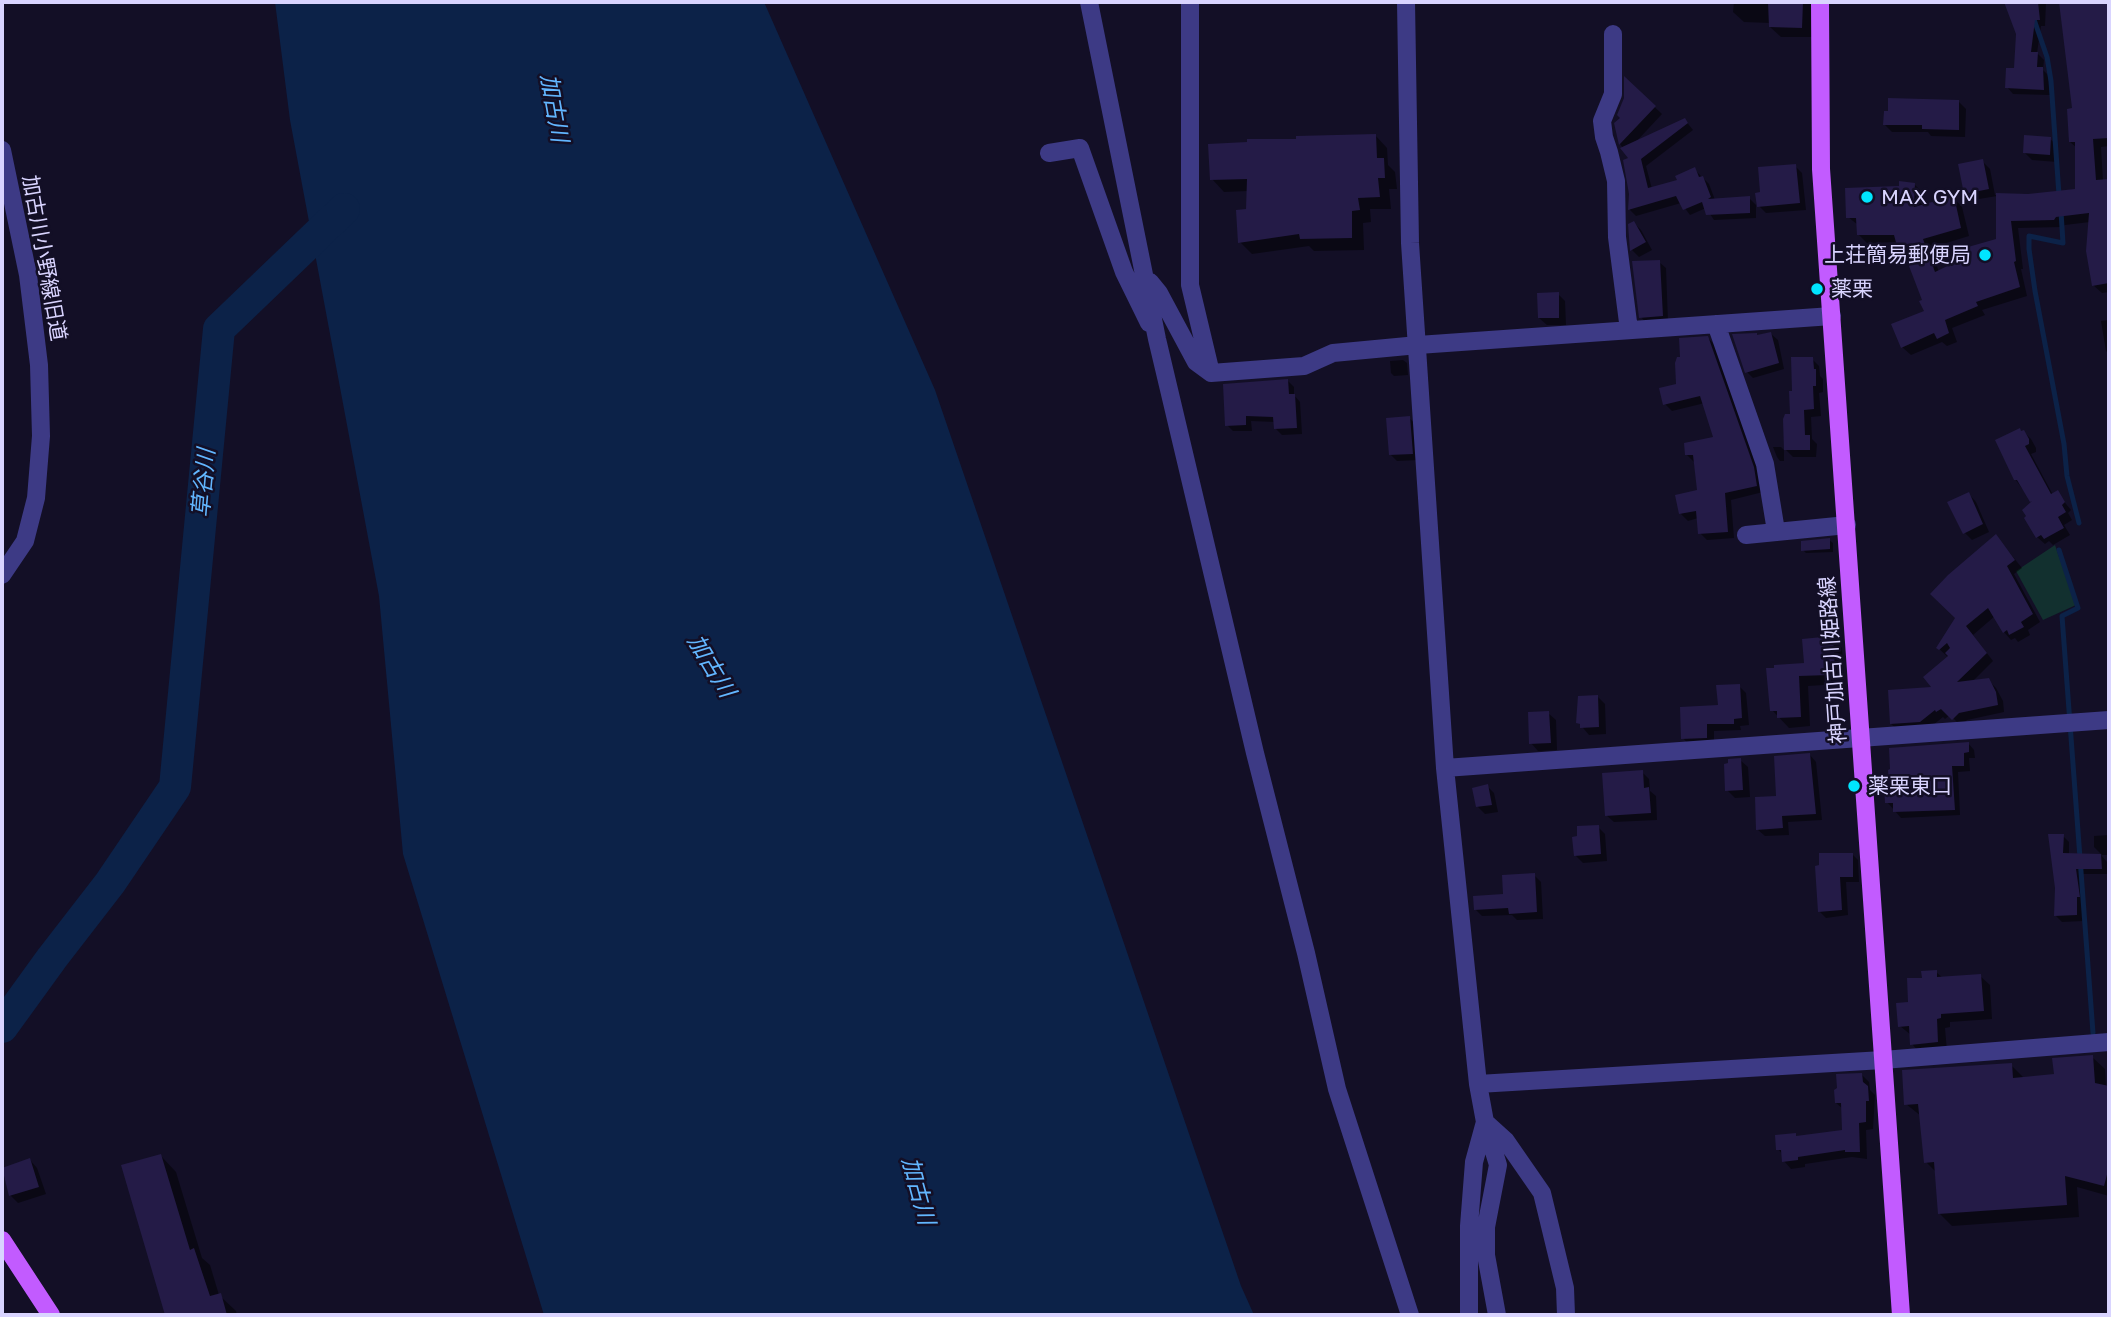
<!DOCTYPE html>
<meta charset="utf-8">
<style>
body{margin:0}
#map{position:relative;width:2111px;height:1317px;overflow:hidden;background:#130f26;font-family:"Golos Text",sans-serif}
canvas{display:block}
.frame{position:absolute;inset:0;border:4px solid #d9d4ff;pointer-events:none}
</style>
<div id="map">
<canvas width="2111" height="1317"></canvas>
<div class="frame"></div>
</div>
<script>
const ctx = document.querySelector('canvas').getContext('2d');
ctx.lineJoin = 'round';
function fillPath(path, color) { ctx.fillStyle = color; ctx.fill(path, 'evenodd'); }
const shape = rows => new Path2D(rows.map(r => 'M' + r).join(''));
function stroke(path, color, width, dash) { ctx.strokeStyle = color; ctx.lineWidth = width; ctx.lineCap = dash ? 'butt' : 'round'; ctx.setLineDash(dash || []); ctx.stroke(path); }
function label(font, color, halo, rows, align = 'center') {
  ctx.font = font + ' "Golos Text","Noto Sans JP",sans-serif'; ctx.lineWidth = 5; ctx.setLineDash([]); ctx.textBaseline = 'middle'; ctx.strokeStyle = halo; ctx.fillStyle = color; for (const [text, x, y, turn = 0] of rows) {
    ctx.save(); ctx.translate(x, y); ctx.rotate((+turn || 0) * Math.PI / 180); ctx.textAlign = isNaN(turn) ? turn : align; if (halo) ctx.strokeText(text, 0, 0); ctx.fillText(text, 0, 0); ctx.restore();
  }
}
const green = shape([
 [2055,545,2076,605,2043,620,2016,571]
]);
const water = shape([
 [275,2,764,2,935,390,1241,1286,1254,1315,544,1315,403,854,379,596,290,120]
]);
const shadow = shape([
 [1734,2,1810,2,1812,5,1812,37,1781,37,1770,27,1770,23,1744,22,1733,12],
 [2006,2,2046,2,2045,26,2041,26,2037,53,2044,60,2043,70,2048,75,2050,95,2013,94,2007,87,2015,70,2018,34],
 [2061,2,2109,2,2109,146,2101,147,2103,181,2109,181,2109,292,2102,293,2093,285,2090,222,2065,225,2062,227,2018,228,2023,269,2021,269,2027,296,1982,310,1985,315,1952,328,1957,342,1947,346,1942,342,1911,355,1902,347,1926,311,1925,301,1909,262,1900,253,1897,242,1867,243,1858,234,1858,225,1848,217,1901,188,1915,185,1923,193,1922,206,1954,198,1962,207,1969,236,1930,248,1939,272,1998,240,1997,196,1973,200,1965,193,1982,161,1990,169,1995,195,2028,195,2077,191,2077,148,2070,142,2074,110],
 [1626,80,1662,114,1634,144,1685,120,1693,130,1646,166,1652,189,1679,181,1694,169,1709,184,1715,200,1749,198,1756,205,1756,218,1714,220,1706,208,1690,215,1681,203,1636,216,1630,210,1630,158,1620,144,1616,123,1622,118],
 [1959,102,1966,109,1965,137,1931,136,1928,132,1892,132,1885,125,1890,113],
 [1375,135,1387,148,1388,165,1395,172,1397,189,1389,189,1391,209,1370,209,1371,222,1363,223,1364,250,1314,251,1309,246,1252,254,1240,242,1248,211,1248,191,1224,192,1212,179,1298,141],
 [2050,139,2058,146,2057,162,2032,160,2025,153],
 [1795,166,1802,173,1806,210,1766,213,1759,206,1762,194],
 [1634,223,1641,230,1652,250,1639,257,1632,250,1630,225],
 [1659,262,1666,268,1668,322,1647,324,1641,317],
 [1558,294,1565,301,1566,325,1547,325,1539,318],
 [2109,320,2109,354,2106,351,2101,321],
 [1771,334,1778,340,1784,369,1753,378,1747,372,1758,337],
 [1708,338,1715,345,1760,475,1763,492,1731,500,1734,538,1707,540,1700,533,1698,518,1688,521,1681,514,1699,491,1694,462,1687,455,1715,438,1705,403,1672,411,1665,404],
 [1812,359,1819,366,1820,376,1823,379,1823,392,1819,393,1821,416,1811,417,1812,439,1817,444,1816,457,1793,457,1785,449,1794,392],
 [1403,360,1407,363,1408,375,1394,376,1391,373,1390,361],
 [1287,380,1294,387,1294,395,1300,402,1302,434,1282,435,1276,429,1275,422,1251,421,1252,431,1233,431,1227,425],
 [1409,418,1416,424,1419,460,1397,461,1390,454],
 [2022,432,2024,432,2031,439,2036,448,2036,452,2031,454,2053,495,2057,493,2071,510,2068,513,2072,520,2064,525,2070,535,2053,545,2049,541,2045,544,2037,537,2033,503,2015,479],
 [1773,447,1781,447,1784,450,1784,461,1780,461,1777,457],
 [1969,494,1976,502,1989,532,1972,540,1965,533],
 [1996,536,2022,568,2014,574,2040,622,2028,630,2030,635,2018,642,2015,638,2011,640,2004,632,1995,616,1973,635,1993,661,1972,682,1988,680,1996,688,2003,701,2004,712,1967,720,1961,726,1950,715,1945,719,1943,717,1928,729,1899,731,1891,724,1934,688,1949,658,1938,648,1957,618],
 [1829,540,1833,543,1833,552,1806,553,1803,550],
 [1832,638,1842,648,1844,679,1839,684,1808,686,1810,726,1789,728,1772,710,1805,665],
 [1739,686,1746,693,1749,725,1740,726,1741,730,1714,731,1714,744,1690,746,1683,738,1720,707],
 [1598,697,1605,704,1606,734,1589,735,1578,722],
 [1548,713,1556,720,1557,750,1538,751,1531,743],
 [1968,743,1974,750,1975,758,1969,758,1970,771,1958,772,1960,815,1901,818,1887,802],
 [1810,755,1816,762,1822,820,1788,822,1789,835,1765,836,1758,830],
 [1740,760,1748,767,1750,797,1735,798,1727,790],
 [1642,772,1649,779,1650,791,1656,796,1657,820,1614,822,1606,815],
 [1487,786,1494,793,1498,812,1485,814,1478,807],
 [1598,827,1605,834,1607,861,1583,863,1575,855],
 [2109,835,2109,855,2102,855,2094,847,2094,836],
 [2063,836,2069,842,2069,855,2101,855,2107,862,2107,874,2082,874,2085,903,2082,903,2083,921,2062,922,2056,916,2056,887],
 [1852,854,1858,860,1859,882,1846,882,1848,915,1826,918,1820,912],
 [1534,875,1541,882,1543,919,1517,920,1512,915,1482,916,1475,909,1505,896],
 [1936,972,1943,978,1980,976,1990,985,1992,1019,1950,1022,1950,1027,1945,1028,1947,1051,1921,1054,1912,1044,1911,1035,1900,1026,1923,979],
 [2092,1057,2105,1069,2106,1087,2109,1088,2109,1196,2077,1187,2079,1217,1952,1226,1939,1213,1937,1173,1926,1162,1921,1116,1906,1104,2011,1065,2023,1077,2056,1076],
 [1862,1075,1869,1082,1870,1090,1875,1095,1873,1129,1866,1130,1867,1159,1852,1157,1805,1164,1805,1167,1791,1169,1784,1161,1783,1155,1778,1149,1797,1137,1844,1131,1843,1109,1836,1103],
 [161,1156,176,1172,202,1258,210,1265,219,1295,236,1311,237,1315,167,1315,124,1167],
 [30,1160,37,1168,46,1194,18,1203,10,1195,2,1170]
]);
const stream = shape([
 [2028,2,2047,57,2051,81,2059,195],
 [2061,212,2063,243,2029,236,2029,249,2035,291,2064,444,2067,476,2079,523],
 [2059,550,2078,608,2062,616,2093,1033]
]);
const river = shape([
 [2,1027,52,958,110,883,175,787,219,329,344,209]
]);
const building = shape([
 [1768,2,1803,2,1802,28,1769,27],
 [2004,2,2038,2,2040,20,2035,20,2031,52,2038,52,2037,67,2043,67,2044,90,2005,88,2006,68,2014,68,2016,34],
 [2059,2,2108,2,2109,138,2093,139,2096,180,2109,179,2109,283,2092,286,2086,251,2089,213,2056,217,2054,220,2011,221,2016,261,2014,262,2020,287,1976,302,1978,306,1945,320,1949,333,1937,339,1934,333,1901,348,1891,324,1924,311,1919,301,1922,300,1904,253,1899,254,1894,235,1857,235,1856,218,1846,218,1845,188,1899,186,1899,181,1915,183,1914,207,1954,196,1961,228,1923,239,1935,272,1970,255,1968,247,1996,239,1996,193,2028,194,2075,189,2075,142,2069,142,2067,109,2072,108],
 [1624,76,1656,106,1619,145,1614,123,1620,118,1617,115,1624,98],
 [1888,98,1959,100,1959,130,1922,129,1922,125,1883,125,1884,111,1888,111],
 [1685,118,1688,123,1641,159,1648,188,1677,180,1675,176,1695,167,1699,177,1703,176,1711,197,1708,199,1750,196,1750,213,1706,215,1702,202,1683,210,1676,196,1628,210,1629,194,1623,160,1628,158,1620,148],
 [1376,134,1377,158,1384,158,1385,178,1378,178,1380,197,1358,198,1360,210,1352,211,1352,238,1300,239,1299,234,1238,243,1236,210,1246,209,1247,179,1210,180,1208,144,1247,142,1247,139,1296,139,1296,136],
 [2024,135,2051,137,2050,155,2023,153],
 [1983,159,1989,189,1964,194,1958,164],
 [1796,164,1800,203,1757,207,1755,193,1760,192,1758,167],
 [1634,221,1646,242,1630,251,1628,224],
 [1660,260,1663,316,1639,318,1632,261],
 [1559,292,1559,318,1538,318,1537,293],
 [1771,332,1779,363,1745,373,1732,334,1757,333,1757,335],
 [1708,336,1754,467,1757,486,1725,493,1728,532,1698,534,1696,511,1679,514,1675,495,1697,490,1693,455,1685,455,1684,443,1713,437,1700,396,1663,405,1659,388,1676,384,1675,363,1677,357,1680,357,1679,338],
 [1791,357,1813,357,1814,369,1816,369,1816,386,1813,386,1814,409,1804,410,1805,435,1810,435,1810,450,1784,450,1783,419,1785,414,1790,414,1789,391,1792,391],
 [1288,379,1289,394,1295,394,1297,428,1274,429,1273,417,1246,416,1246,425,1225,426,1223,384],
 [1410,416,1413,454,1389,455,1386,418],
 [2020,428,2021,431,2024,430,2029,439,2029,444,2025,446,2051,494,2058,490,2065,502,2062,505,2066,512,2058,517,2064,528,2044,539,2041,535,2036,538,2024,518,2026,516,2022,510,2032,501,2030,502,2017,480,2014,480,1995,440],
 [1969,492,1983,524,1963,534,1947,502],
 [1996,534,2015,560,2007,566,2033,614,2021,622,2024,627,2009,635,2007,630,2003,633,1988,608,1966,626,1987,653,1957,682,1989,678,1996,692,1998,705,1959,713,1952,720,1941,709,1936,712,1935,710,1920,722,1890,724,1888,690,1931,687,1923,677,1948,656,1945,653,1950,648,1947,643,1939,650,1936,648,1955,618,1930,594,1948,575],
 [1830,538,1830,549,1801,551,1801,541],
 [1833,636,1835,669,1829,675,1799,676,1801,717,1777,718,1777,711,1770,711,1766,668,1774,668,1774,665,1804,663,1802,639],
 [1740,684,1742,718,1734,719,1734,724,1707,724,1707,738,1681,739,1680,707,1718,705,1716,685],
 [1598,695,1599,727,1580,728,1580,724,1576,723,1578,696],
 [1549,711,1551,743,1529,744,1528,712],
 [1969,742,1969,752,1964,753,1964,766,1952,766,1955,810,1893,812,1893,803,1885,803,1884,785,1889,785,1888,770,1890,769,1889,748],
 [1810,753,1816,814,1782,816,1783,828,1756,830,1755,797,1776,796,1774,756],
 [1741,758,1743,790,1725,791,1724,764,1728,763,1728,759],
 [1643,770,1644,788,1649,787,1651,813,1605,816,1602,773],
 [1488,784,1492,805,1476,807,1472,788],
 [1599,825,1601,854,1574,856,1572,837,1577,836,1577,826],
 [2048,834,2064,834,2063,853,2101,854,2102,869,2076,869,2080,897,2077,897,2077,915,2054,916,2055,888],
 [1819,853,1853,853,1853,877,1840,877,1842,910,1818,912,1815,866,1819,865],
 [1535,873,1537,912,1509,914,1508,908,1474,910,1473,896,1503,894,1502,875],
 [1937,970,1937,977,1981,974,1984,1011,1941,1014,1941,1018,1937,1019,1938,1042,1910,1045,1909,1026,1898,1027,1896,1003,1908,1002,1907,978,1922,978,1921,971],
 [2093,1055,2095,1083,2109,1086,2109,1167,2104,1186,2065,1176,2067,1205,1938,1214,1934,1162,1924,1163,1918,1104,1904,1105,1902,1070,2012,1063,2013,1078,2054,1074,2052,1058],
 [1862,1073,1863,1082,1868,1086,1869,1101,1866,1101,1866,1122,1859,1123,1860,1152,1845,1152,1845,1150,1798,1157,1798,1160,1782,1162,1781,1150,1776,1150,1775,1135,1796,1133,1796,1136,1842,1130,1841,1103,1835,1103,1834,1090,1837,1088,1836,1074],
 [161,1154,190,1250,194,1248,210,1296,221,1293,227,1315,165,1315,121,1165],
 [30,1158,39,1187,9,1196,2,1168]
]);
const minor = shape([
 [1089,2,1157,339,1255,753,1306,953,1337,1089,1410,1315],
 [1190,2,1190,285,1211,373],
 [1406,2,1410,243,1445,768,1478,1084,1485,1122,1506,1141,1542,1193,1565,1288,1566,1315],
 [1613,34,1613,94,1602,121,1604,137,1609,152,1616,181,1617,237,1629,330],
 [2,150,28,275,39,365,41,436,36,498,25,541,2,575],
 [1049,153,1080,148,1124,272,1149,323],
 [1150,282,1159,293,1196,362,1211,373,1304,366,1333,353,1418,345,1832,316],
 [1716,324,1765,464,1776,531],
 [1746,535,1847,525],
 [1445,768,2109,720],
 [1478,1084,1883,1060,2109,1042],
 [1469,1315,1469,1226,1474,1162,1485,1122,1498,1165,1486,1227,1486,1255,1497,1315]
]);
const major = shape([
 [1820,2,1821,169,1901,1315],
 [2,1240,51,1315]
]);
const markers = [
 [1867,197,7,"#00e5ff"],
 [1985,255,7,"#00e5ff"],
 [1817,289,7,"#00e5ff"],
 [1854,786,7,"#00e5ff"]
];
const poiNames = [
 ["MAX GYM",1881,197],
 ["上荘簡易郵便局",1971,255,"right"],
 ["薬栗",1831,289],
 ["薬栗東口",1868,786]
];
const streetNames = [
 ["加古川小野線旧道",44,258,80],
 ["神戸加古川姫路線",1833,660,-94]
];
const waterNames = [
 ["加古川",554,108,80],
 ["草谷川",204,483,-85],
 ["加古川",711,666,59],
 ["加古川",918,1191,75]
];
fillPath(green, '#12302f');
fillPath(water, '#0c2248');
fillPath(shadow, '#0007');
stroke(stream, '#0c2248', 5);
stroke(river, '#0c2248', 32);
fillPath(building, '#241b47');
stroke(minor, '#3d3a85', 18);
stroke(major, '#c25bff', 18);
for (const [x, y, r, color] of markers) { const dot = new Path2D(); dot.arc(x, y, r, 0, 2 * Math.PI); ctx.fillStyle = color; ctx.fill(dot); stroke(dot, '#130f26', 2.5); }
label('21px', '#d9d4ff', '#130f26', poiNames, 'left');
label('21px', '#d9d4ff', '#130f26', streetNames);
label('italic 23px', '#62b6ff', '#130f26', waterNames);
</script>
